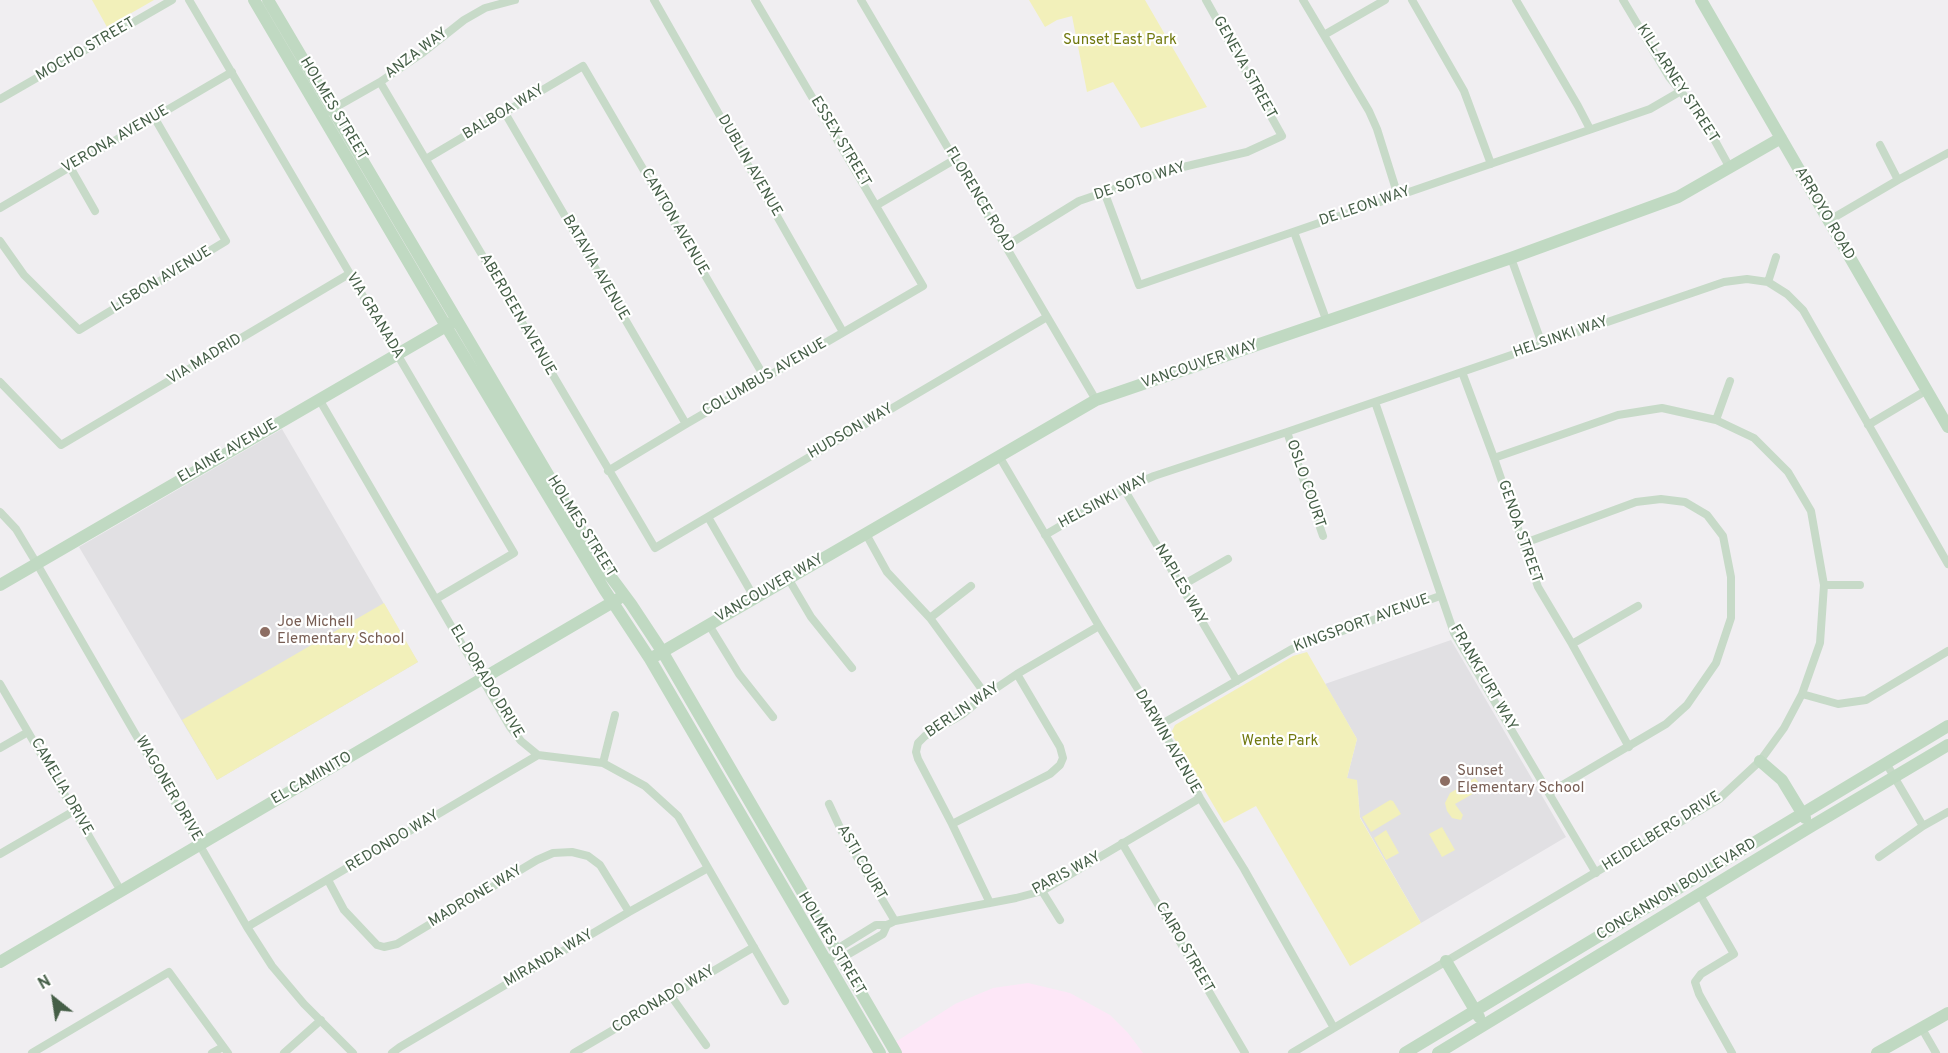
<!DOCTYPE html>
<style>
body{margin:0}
#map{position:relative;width:1948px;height:1053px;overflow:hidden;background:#f0eef1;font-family:Overpass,sans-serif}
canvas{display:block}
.north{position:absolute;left:24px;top:969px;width:60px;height:60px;-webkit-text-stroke:4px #fff;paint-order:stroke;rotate:330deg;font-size:16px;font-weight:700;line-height:24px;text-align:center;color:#455e47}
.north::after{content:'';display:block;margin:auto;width:21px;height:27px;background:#455e47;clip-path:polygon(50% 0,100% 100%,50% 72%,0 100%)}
</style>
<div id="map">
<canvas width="1948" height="1053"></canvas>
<div class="north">N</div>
</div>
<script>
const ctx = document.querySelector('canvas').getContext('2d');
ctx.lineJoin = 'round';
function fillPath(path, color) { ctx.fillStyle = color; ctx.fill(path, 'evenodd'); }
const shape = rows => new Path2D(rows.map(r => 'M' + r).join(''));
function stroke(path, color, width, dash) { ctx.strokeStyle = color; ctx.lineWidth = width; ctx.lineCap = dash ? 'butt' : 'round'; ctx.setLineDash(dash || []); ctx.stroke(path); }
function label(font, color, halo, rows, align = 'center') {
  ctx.font = font + ' Overpass,sans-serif'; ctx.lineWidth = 4.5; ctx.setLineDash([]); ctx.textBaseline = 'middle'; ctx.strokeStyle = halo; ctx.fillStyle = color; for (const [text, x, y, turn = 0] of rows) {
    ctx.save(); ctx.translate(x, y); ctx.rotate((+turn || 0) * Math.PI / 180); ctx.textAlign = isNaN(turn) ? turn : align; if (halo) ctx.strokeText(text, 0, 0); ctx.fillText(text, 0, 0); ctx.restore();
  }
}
const commercial = shape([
 [1028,983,1070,993,1110,1015,1128,1033,1143,1053,900,1053,894,1043,955,1004,993,988]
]);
const education = shape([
 [282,429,418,662,217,780,79,547],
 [1451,640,1566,837,1421,923,1360,817,1357,782,1347,778,1357,739,1325,684]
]);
const green = shape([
 [92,0,154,0,107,27],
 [1029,0,1145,0,1207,107,1141,128,1113,82,1087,92,1072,16,1057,20,1045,27],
 [384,603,418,662,217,780,182,720],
 [1307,652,1357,739,1347,778,1357,780,1360,818,1421,923,1350,966,1256,806,1224,823,1171,733,1175,725,1293,656],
 [1475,778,1483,788,1455,804,1463,815,1461,820,1452,818,1447,811,1445,803,1450,793],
 [1390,800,1393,801,1401,814,1371,832,1362,817],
 [1442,827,1455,850,1442,857,1429,834],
 [1386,830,1399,853,1386,860,1374,838]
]);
const street = shape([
 [189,0,514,553,436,599],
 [654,0,843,332],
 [861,0,1096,400],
 [1303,0,1369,111,1377,129,1398,196],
 [1412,0,1464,91,1491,164],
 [1516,0,1578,106,1590,129],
 [1623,0,1669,77,1703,119,1730,168],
 [1324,35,1385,0],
 [380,82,655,548,1047,317],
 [0,99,172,0],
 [329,111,380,82,421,54,464,20,485,8,515,0],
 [505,113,686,424],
 [1880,145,1898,180],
 [426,159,583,66,765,378],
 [70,167,95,211],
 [1105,194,1139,285,1650,109,1681,91],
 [877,205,954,160],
 [0,208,232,72],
 [1828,221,1898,180,1948,153],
 [1294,232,1327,322],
 [0,241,24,275,79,330,226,241,154,117],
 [1006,246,1079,201,1166,171,1247,152,1282,136,1206,0],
 [1511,258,1542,344],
 [1768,282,1776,257],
 [1462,372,1494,458,1538,587,1572,644,1629,747],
 [0,382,61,445,349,274],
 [319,399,510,727,521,741,538,755,603,763,645,786,678,816,785,1001],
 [1375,402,1454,633,1596,873],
 [1716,420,1730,381],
 [1868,425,1927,390],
 [1287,432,1323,536],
 [999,456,1099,626,1160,725,1200,798,1244,869,1334,1028],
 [608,471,686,424,923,286,755,0],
 [1124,489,1237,681],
 [0,512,16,529,37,564,247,927,272,966,304,1004,353,1053],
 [708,517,754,597],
 [866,534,887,572,930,618,986,695],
 [1045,535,1124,489,1154,476,1287,432,1724,282,1747,279,1768,282,1787,294,1803,310,1948,564],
 [1522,544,1636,502,1661,499,1685,502,1707,515,1723,536,1731,577,1731,618,1716,663,1687,705,1666,724,1549,793],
 [788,578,811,617,852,668],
 [1824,585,1860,585],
 [1181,586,1228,559],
 [930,618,971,586],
 [709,625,739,674,773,717],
 [1572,644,1638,606],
 [0,684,121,891],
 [1802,694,1838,704,1866,700,1948,651],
 [1160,725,1292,649,1440,596],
 [0,748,28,732],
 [603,763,615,715],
 [1886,763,1923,826],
 [829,804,842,832,895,921],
 [952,824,1050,774,1060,765,1063,758,1060,747,1017,674],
 [1122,843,1245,1053],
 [0,854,74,811],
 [1879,857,1923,826,1948,812],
 [328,880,344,910,377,945,384,947,397,944,537,860,553,853,572,852,588,856,600,865,629,912],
 [1042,891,1060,920],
 [1700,895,1734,954,1701,974,1695,982,1699,994,1732,1053],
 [990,903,952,824,918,759,916,752,918,743,925,736,963,714,986,695,1017,674,1099,626],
 [247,927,538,755],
 [837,954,847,955,883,934,887,925],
 [827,960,837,954,842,946,876,925,887,925,895,921,1016,898,1042,891,1200,798],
 [671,996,706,1045],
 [1921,1027,1936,1053],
 [32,1053,169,972,228,1053],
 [212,1053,223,1047],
 [284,1053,321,1020],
 [392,1053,400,1047,629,912,708,868],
 [574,1053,754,947],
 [1292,1053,1719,799,1760,761,1784,728,1802,694,1820,643,1824,585,1811,511,1788,472,1754,438,1716,420,1662,408,1618,415,1494,458]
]);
const secondary = shape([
 [254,0,446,326,604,589,650,659,880,1053],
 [268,0,599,561,631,604,662,651,896,1053],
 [1701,0,1948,427],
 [0,585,453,322],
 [650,659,1096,400,1511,258,1678,197,1781,138],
 [1760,761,1782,780,1805,818],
 [1446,961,1479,1017],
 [0,962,618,599],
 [1405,1053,1948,726],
 [1438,1053,1810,827,1948,745],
 [1877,1053,1948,1013]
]);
const markers = [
 [265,632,6,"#8d6e63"],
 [1445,781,6,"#8d6e63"]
];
const parkNames = [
 ["Sunset East Park",1120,41],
 ["Wente Park",1280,742]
];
const streetNames = [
 ["MOCHO STREET",86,50,-30],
 ["ANZA WAY",417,54,-37],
 ["GENEVA STREET",1244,68,61],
 ["KILLARNEY STREET",1677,84,57],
 ["HOLMES STREET",333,109,59],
 ["BALBOA WAY",504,113,-31],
 ["VERONA AVENUE",116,140,-30],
 ["ESSEX STREET",840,142,59],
 ["DUBLIN AVENUE",749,166,60],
 ["DE SOTO WAY",1140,182,-18],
 ["FLORENCE ROAD",979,200,59],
 ["DE LEON WAY",1365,207,-19],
 ["ARROYO ROAD",1824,214,60],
 ["CANTON AVENUE",674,222,60],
 ["BATAVIA AVENUE",595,268,60],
 ["LISBON AVENUE",162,280,-31],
 ["ABERDEEN AVENUE",517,315,60],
 ["VIA GRANADA",374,316,59],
 ["HELSINKI WAY",1561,338,-19],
 ["VIA MADRID",205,360,-31],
 ["VANCOUVER WAY",1200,365,-19],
 ["COLUMBUS AVENUE",765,378,-30],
 ["HUDSON WAY",851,432,-30],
 ["ELAINE AVENUE",228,452,-30],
 ["OSLO COURT",1305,484,71],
 ["HELSINKI WAY",1104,502,-28],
 ["HOLMES STREET",581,527,58],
 ["GENOA STREET",1519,532,71],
 ["NAPLES WAY",1180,585,60],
 ["VANCOUVER WAY",770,589,-30],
 ["KINGSPORT AVENUE",1362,624,-20],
 ["FRANKFURT WAY",1483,678,60],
 ["EL DORADO DRIVE",486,682,59],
 ["BERLIN WAY",963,711,-34],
 ["DARWIN AVENUE",1167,742,60],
 ["EL CAMINITO",312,779,-30],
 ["CAMELIA DRIVE",61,787,60],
 ["WAGONER DRIVE",168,789,60],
 ["HEIDELBERG DRIVE",1662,832,-32],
 ["REDONDO WAY",393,842,-31],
 ["ASTI COURT",861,863,60],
 ["PARIS WAY",1067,874,-28],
 ["CONCANNON BOULEVARD",1677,890,-31],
 ["MADRONE WAY",476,897,-31],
 ["HOLMES STREET",831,944,59],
 ["CAIRO STREET",1184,948,60],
 ["MIRANDA WAY",549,959,-30],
 ["CORONADO WAY",664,1000,-31]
];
const educationNames = [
 ["Joe Michell",277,623],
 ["Elementary School",277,640],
 ["Sunset",1457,772],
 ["Elementary School",1457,789]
];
fillPath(commercial, '#fde7f7');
fillPath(education, '#e1e0e3');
fillPath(green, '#f2f0ba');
stroke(street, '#c7dac8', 8);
stroke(secondary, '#c0d9c2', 12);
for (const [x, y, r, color] of markers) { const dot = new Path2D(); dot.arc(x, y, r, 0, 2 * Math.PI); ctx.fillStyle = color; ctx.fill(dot); stroke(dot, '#fff', 2); }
label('15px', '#717910', '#fff', parkNames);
label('15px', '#455e47', '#fff', streetNames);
label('15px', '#785e54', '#fff', educationNames, 'left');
</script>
